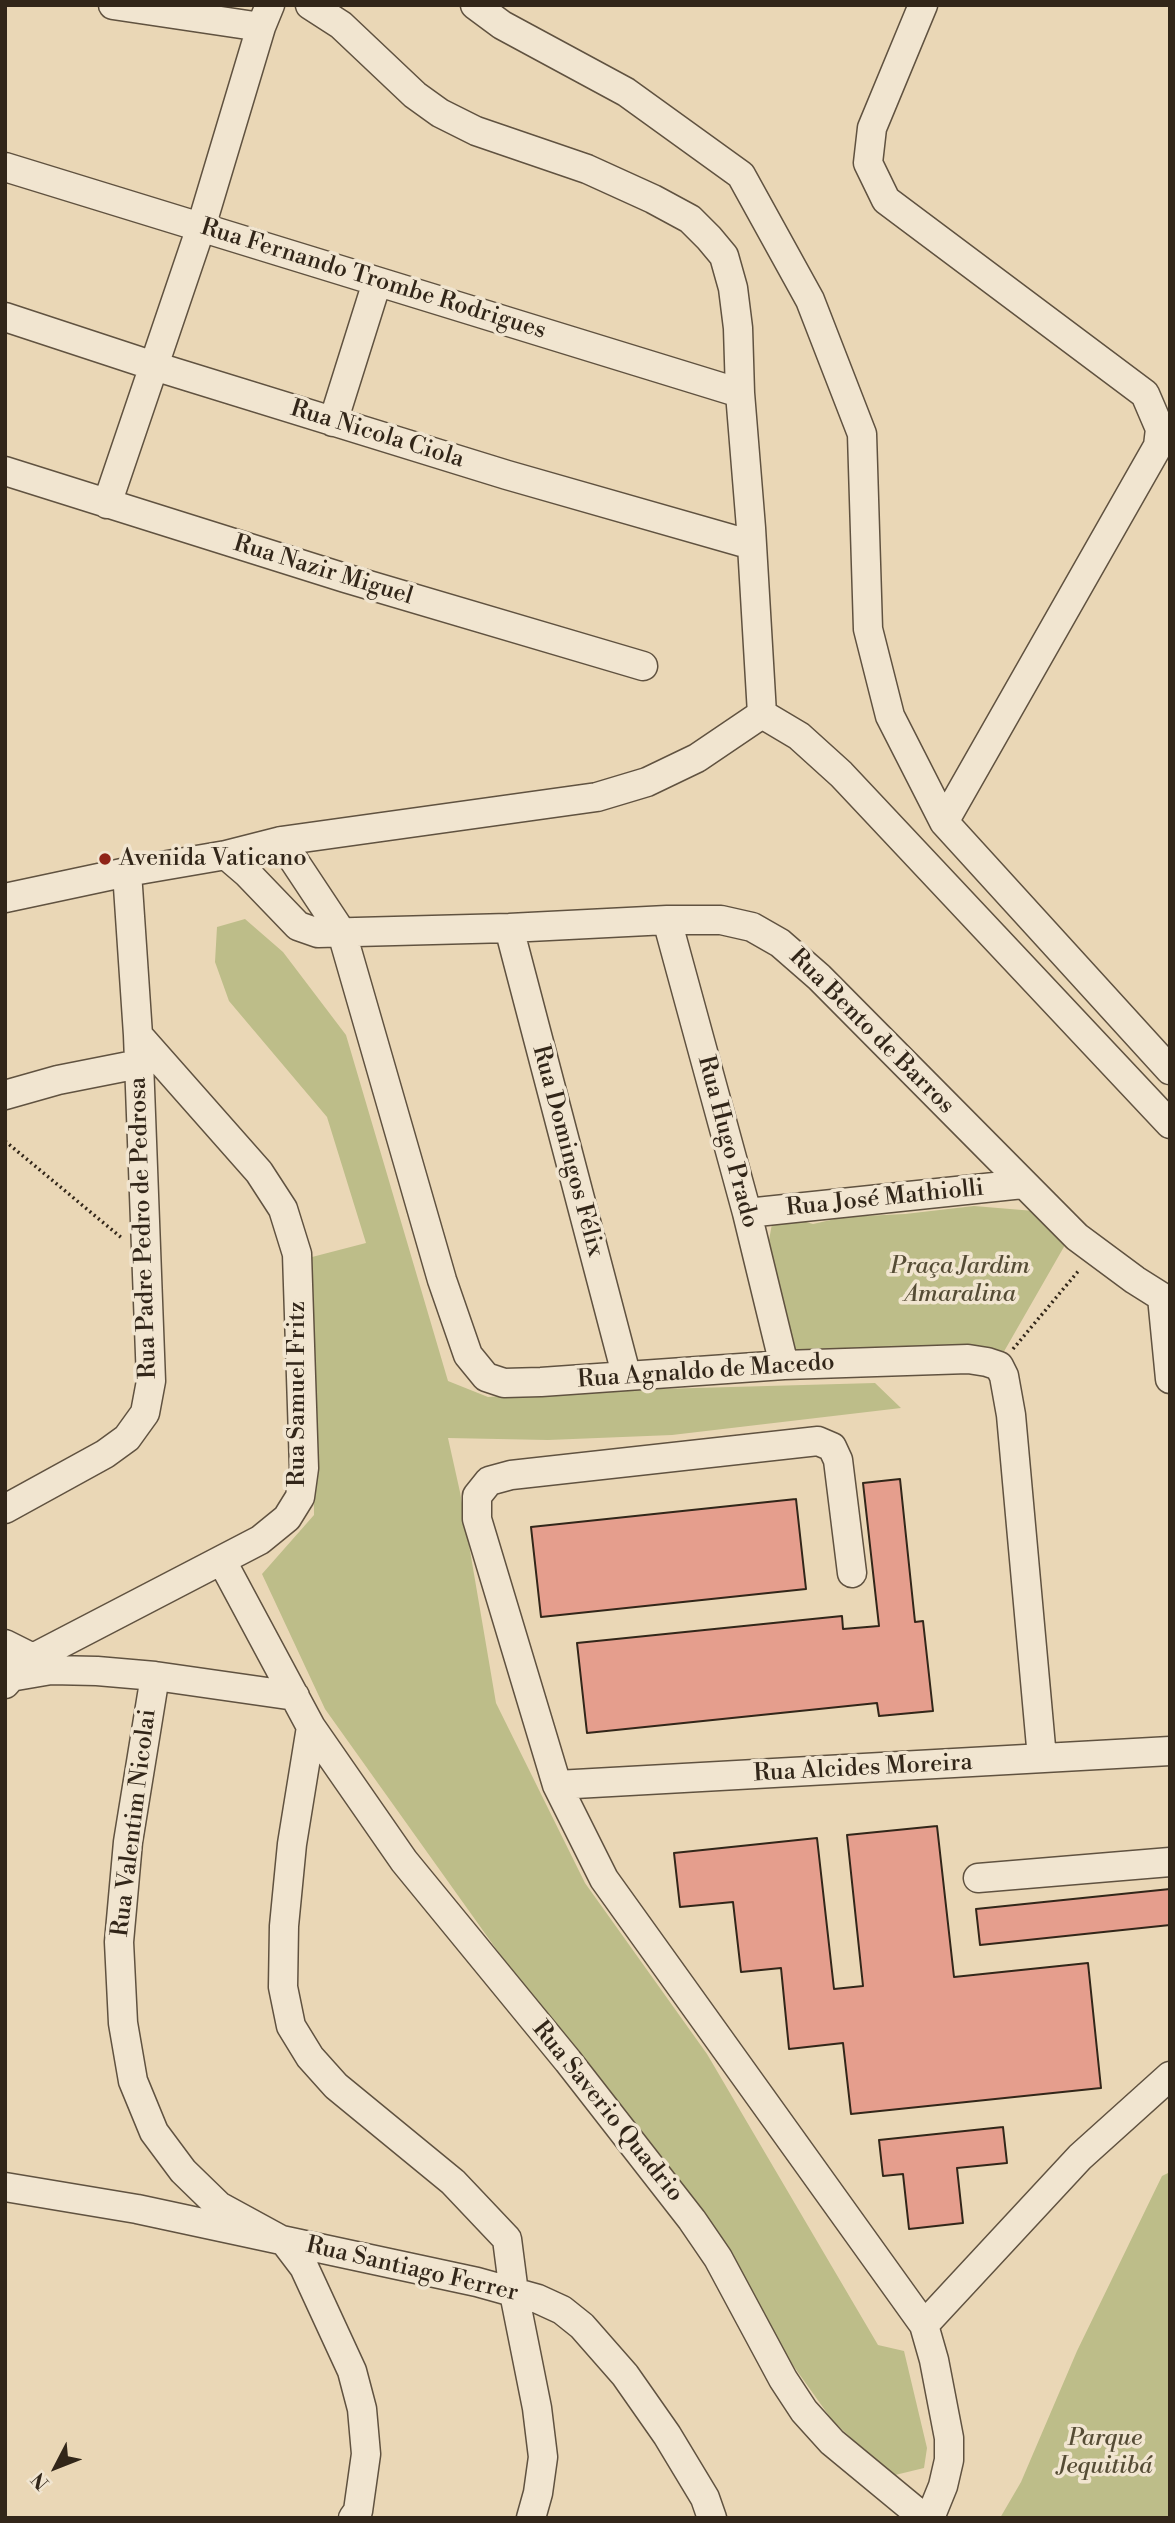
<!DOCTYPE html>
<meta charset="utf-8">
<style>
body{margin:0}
#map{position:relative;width:1175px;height:2523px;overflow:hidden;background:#ead7b6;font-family:"Libre Bodoni",serif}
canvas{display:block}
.frame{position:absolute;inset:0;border:7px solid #322619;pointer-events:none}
.north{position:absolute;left:21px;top:2432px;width:70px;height:70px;-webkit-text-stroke:5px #f1e5d0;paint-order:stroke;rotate:228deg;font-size:19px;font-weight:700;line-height:28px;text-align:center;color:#322619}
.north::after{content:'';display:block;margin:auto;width:24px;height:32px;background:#322619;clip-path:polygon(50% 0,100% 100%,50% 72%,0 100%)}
</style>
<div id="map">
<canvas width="1175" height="2523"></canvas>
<div class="frame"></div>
<div class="north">N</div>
</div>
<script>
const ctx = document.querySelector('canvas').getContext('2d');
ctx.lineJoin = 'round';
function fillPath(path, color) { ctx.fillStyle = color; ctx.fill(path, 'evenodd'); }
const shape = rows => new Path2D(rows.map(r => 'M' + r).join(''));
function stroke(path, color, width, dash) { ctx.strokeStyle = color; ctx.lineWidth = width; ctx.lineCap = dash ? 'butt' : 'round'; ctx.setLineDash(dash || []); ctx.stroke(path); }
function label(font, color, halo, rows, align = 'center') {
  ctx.font = font + ' "Libre Bodoni",serif'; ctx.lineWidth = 7; ctx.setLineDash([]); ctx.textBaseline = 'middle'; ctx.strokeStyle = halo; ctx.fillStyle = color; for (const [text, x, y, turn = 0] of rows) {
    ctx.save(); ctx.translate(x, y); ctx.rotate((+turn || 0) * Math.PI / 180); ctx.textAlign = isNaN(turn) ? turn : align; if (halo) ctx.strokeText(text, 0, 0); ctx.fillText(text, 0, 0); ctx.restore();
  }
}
const green = shape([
 [245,919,283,952,346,1035,448,1381,488,1397,588,1391,875,1383,901,1408,672,1435,548,1440,448,1438,460,1492,496,1703,585,1883,707,2054,878,2345,904,2351,927,2448,924,2468,891,2476,832,2420,325,1709,262,1574,314,1515,312,1257,366,1243,327,1117,229,1001,215,962,217,927],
 [974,1206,1034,1211,1065,1245,1002,1355,789,1359,768,1246,773,1218,786,1216,813,1224,844,1217,905,1214],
 [1170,2172,1170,2518,1000,2518,1021,2482,1077,2351,1162,2176]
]);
const building = shape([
 [900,1479,915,1622,923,1621,933,1711,879,1716,877,1703,587,1733,577,1643,842,1616,843,1629,879,1626,863,1483,900,1479],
 [796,1499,806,1589,541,1617,531,1527,796,1499],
 [937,1826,954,1977,1088,1963,1101,2088,851,2114,843,2043,789,2049,781,1968,741,1972,733,1902,680,1907,674,1853,817,1838,834,1989,863,1986,847,1835,937,1826],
 [1170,1889,1170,1925,980,1945,976,1909,1170,1889],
 [1003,2127,1007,2163,957,2168,963,2223,909,2229,903,2174,883,2176,879,2140,1003,2127]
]);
const path = shape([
 [5,1141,123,1239],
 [1013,1349,1080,1269]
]);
const minor = shape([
 [113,5,261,27],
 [310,5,341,25,415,95,440,113,476,131,587,169,653,199,690,219,709,238,724,256,733,288,738,328,740,393,751,528,762,714],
 [475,5,502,25,626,92,741,175,810,300,862,434,868,629,890,716,944,822,1170,1070],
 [923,5,872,128,868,163,886,200,1145,394,1160,429,1158,446,944,822],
 [5,167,740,393],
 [5,317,154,366,507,475,752,545],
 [333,422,377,282],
 [5,471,345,578,643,666],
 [107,504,201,227,261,27,270,5],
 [762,714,799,736,841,774,1170,1124],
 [281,841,342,933,442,1280,468,1355,486,1377,504,1383,541,1382,784,1365,968,1359,987,1362,999,1366,1004,1376,1011,1415,1042,1758],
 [226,855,247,873,298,926,318,933,509,928,667,920,721,920,752,927,780,943,819,977,1077,1237,1135,1280,1162,1297,1170,1299],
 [5,898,127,872,226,855,281,841,597,797,647,782,697,758,762,714],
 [667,920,747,1213,784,1365],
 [509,928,626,1374],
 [5,1095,58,1080,139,1064],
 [747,1213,1023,1184],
 [1162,1297,1170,1379],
 [5,1509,105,1454,127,1438,145,1413,151,1381,138,1035,127,872],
 [222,1561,311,1727,404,1861,568,2061,692,2220,718,2258,783,2379,804,2411,832,2442,924,2518],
 [852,1573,838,1460,832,1447,818,1441,511,1475,489,1481,477,1496,477,1519,557,1785,604,1879,924,2325],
 [5,1644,33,1658],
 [16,1676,51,1670,97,1671,155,1676,295,1696],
 [155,1676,128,1842,119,1942,123,2023,133,2081,154,2132,183,2171,219,2206,285,2242,304,2267,352,2371,362,2409,366,2454,358,2511,353,2518],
 [5,1684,20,1667,33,1658,260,1540,287,1518,300,1497,304,1468,297,1254,283,1209,259,1172,138,1035],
 [311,1727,292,1844,284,1926,283,1987,291,2026,310,2057,336,2086,453,2182,507,2239,514,2293,537,2408,543,2457,538,2493,531,2518],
 [557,1785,1170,1751],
 [978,1878,1170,1862],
 [5,2187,137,2209,477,2282,538,2299,562,2310,582,2326,625,2375,667,2435,705,2498,712,2518],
 [930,2518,943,2486,949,2460,949,2438,934,2360,924,2325,1080,2157,1170,2076]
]);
const markers = [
 [105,859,7,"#8f2418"]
];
const streetNames = [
 ["Rua Fernando Trombe Rodrigues",373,280,17],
 ["Rua Nicola Ciola",377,435,17],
 ["Rua Nazir Miguel",323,571,17],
 ["Rua Bento de Barros",871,1032,45],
 ["Rua Hugo Prado",727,1142,75],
 ["Rua Domingos Félix",567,1151,75],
 ["Rua José Mathiolli",885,1199,-6],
 ["Rua Padre Pedro de Pedrosa",144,1228,-92],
 ["Rua Agnaldo de Macedo",706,1372,-4],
 ["Rua Samuel Fritz",298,1394,-90],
 ["Rua Alcides Moreira",863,1769,-3],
 ["Rua Valentim Nicolai",135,1823,-83],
 ["Rua Saverio Quadrio",607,2112,51],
 ["Rua Santiago Ferrer",412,2270,13]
];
const poiNames = [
 ["Avenida Vaticano",119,859]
];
const parkNames = [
 ["Praça Jardim",960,1267],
 ["Amaralina",960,1295],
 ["Parque",1105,2439],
 ["Jequitibá",1105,2467]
];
fillPath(green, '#bdbd89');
fillPath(building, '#e59e8d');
stroke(building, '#322619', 2);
stroke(minor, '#605240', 31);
stroke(path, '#322619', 3.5, [2, 3.5]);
stroke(minor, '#f1e5d0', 28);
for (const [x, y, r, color] of markers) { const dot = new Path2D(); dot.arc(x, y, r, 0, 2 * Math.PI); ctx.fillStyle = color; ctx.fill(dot); stroke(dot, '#f1e5d0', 2.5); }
label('24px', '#322619', '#f1e5d0', streetNames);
label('24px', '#322619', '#f1e5d0', poiNames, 'left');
label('italic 24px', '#554c35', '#f1e5d0', parkNames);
</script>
